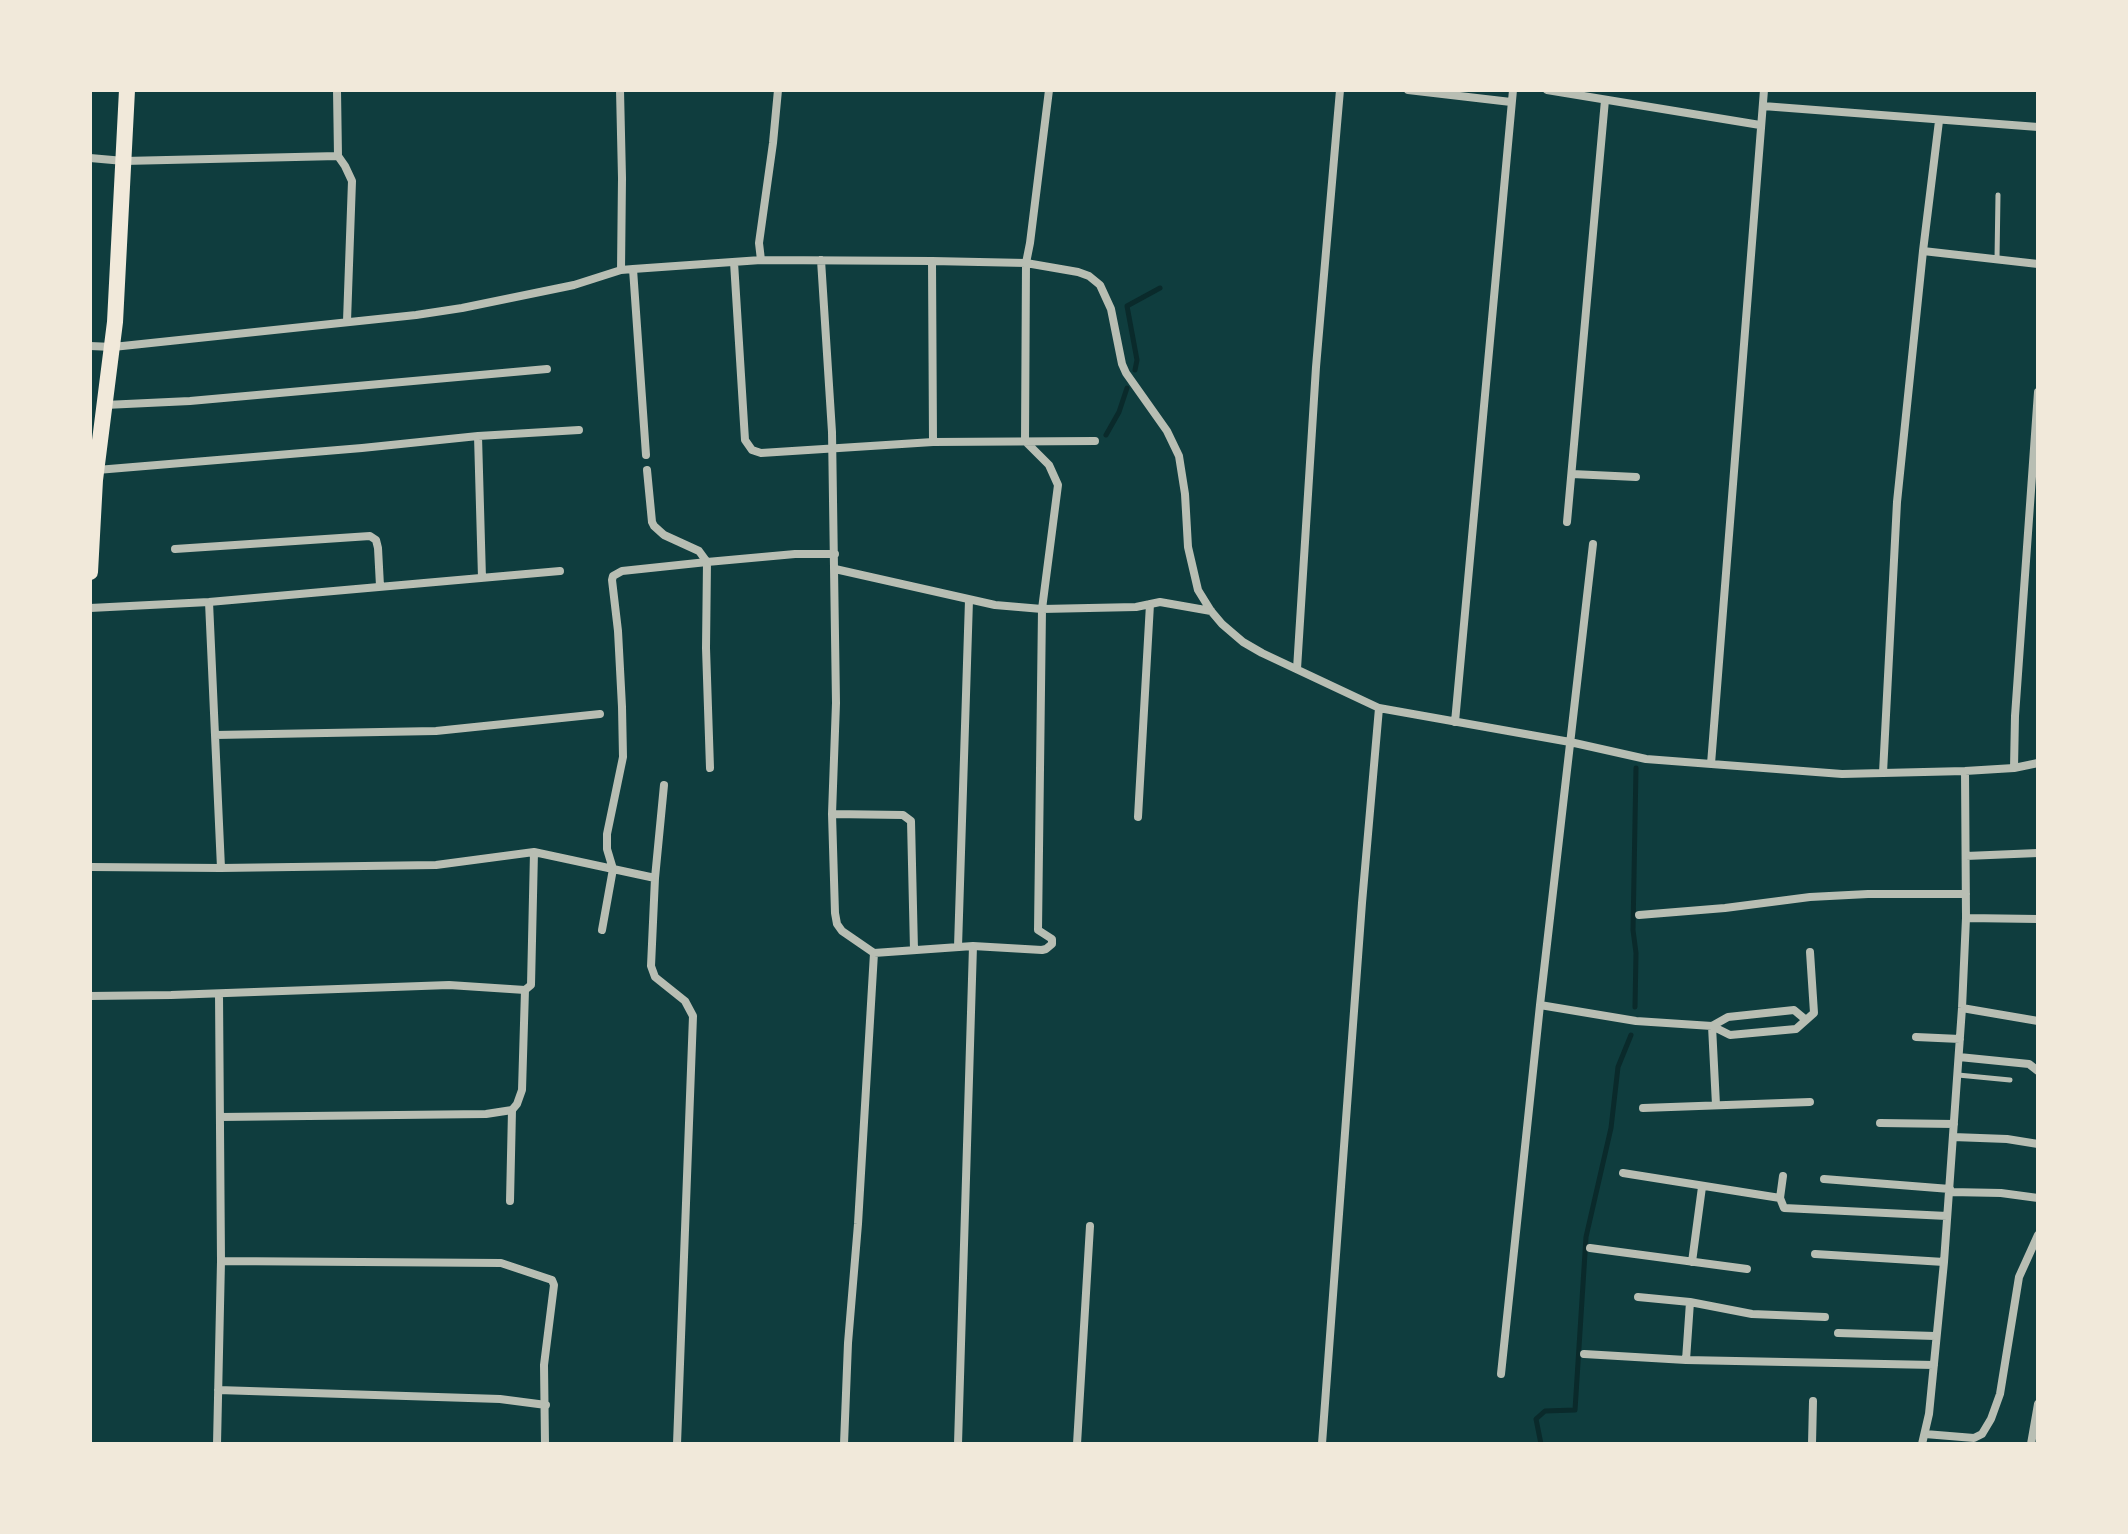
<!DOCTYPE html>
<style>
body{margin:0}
#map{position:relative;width:2128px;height:1534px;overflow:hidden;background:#0f3d3e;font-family:"Playfair Display",serif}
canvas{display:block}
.frame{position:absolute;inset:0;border:92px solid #f1e9da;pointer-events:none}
</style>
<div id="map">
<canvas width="2128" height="1534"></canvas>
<div class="frame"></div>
</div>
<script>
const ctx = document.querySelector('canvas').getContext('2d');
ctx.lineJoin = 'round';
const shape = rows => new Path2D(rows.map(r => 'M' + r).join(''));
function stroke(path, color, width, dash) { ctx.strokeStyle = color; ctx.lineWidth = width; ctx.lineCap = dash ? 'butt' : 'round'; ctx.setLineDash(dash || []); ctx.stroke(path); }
const stream = shape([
 [1135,370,1137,360,1127,306,1160,288],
 [1106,435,1119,412,1127,388],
 [1635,1007,1636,953,1633,930,1636,768],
 [1541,1444,1536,1419,1545,1411,1575,1410,1586,1237,1611,1128,1618,1067,1631,1035]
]);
const service = shape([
 [1997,259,1998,195],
 [1958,1075,2010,1080]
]);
const minor = shape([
 [337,90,338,156,345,166,352,181,347,321],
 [620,90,622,178,621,270],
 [1408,90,1511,102],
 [1547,90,1760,125],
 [1763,106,2038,127],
 [90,158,124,161,338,156],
 [1923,251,2038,264],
 [761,260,759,243,773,143,778,90],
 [821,260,832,432,836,703,832,814,835,913,837,924,842,931,874,953],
 [932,261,933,442],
 [734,262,745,440,752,450,761,453,933,442,1095,441],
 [633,269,646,455],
 [90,346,113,347,416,315,462,308,574,285,621,270,633,269,761,260,932,261,1026,263,1078,272,1089,276,1100,285,1111,309,1122,364,1126,373,1167,431,1179,456,1185,494,1188,547,1198,590,1211,611,1222,624,1243,642,1262,653,1379,708,1570,742,1646,759,1842,774,1965,771,2014,768,2038,763],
 [105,405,190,401,547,369],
 [478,436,482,578],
 [97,470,362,448,478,436,579,430],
 [647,470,652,522,654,526,664,535,699,551,707,562,706,648,710,768],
 [1572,474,1636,477],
 [1567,522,1605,100],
 [175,549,370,536,376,540,378,548,380,586],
 [835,569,995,605,1042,609,1136,607,1160,602,1211,611],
 [209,602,221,868],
 [90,608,209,602,560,571],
 [1297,669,1316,367,1340,90],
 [1455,722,1513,90],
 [215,735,436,731,600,714],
 [1711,764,1764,90],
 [2014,768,2015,716,2038,392],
 [1883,773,1897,502,1923,251,1939,121],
 [664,785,655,878,651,966,655,977,685,1001,693,1016,677,1444],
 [832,814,903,815,911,821,914,950],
 [1138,817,1150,604],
 [1966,856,2038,853],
 [90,867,221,868,436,865,534,852,655,878],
 [1639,915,1725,908,1810,897,1868,894,1966,894],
 [1966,918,2038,919],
 [602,930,613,869,607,849,607,834,623,757,622,707,618,631,612,580,613,576,622,571,707,562,795,554,835,554],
 [958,947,969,600],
 [874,953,973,946,1042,950,1046,949,1052,944,1052,939,1038,930,1042,609,1058,485,1049,465,1025,441,1026,263,1030,243,1049,90],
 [525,990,531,985,534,852],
 [90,996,171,995,449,985,525,990],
 [1540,1005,1636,1021,1712,1026,1730,1035,1796,1029,1814,1013,1810,952],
 [1962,1008,2038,1021],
 [1712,1026,1728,1017,1794,1010,1806,1020],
 [1712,1026,1716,1105],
 [1916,1037,1960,1039],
 [1959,1057,2029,1064,2038,1071],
 [1643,1108,1810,1102],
 [220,1117,486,1114,512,1110,517,1104,522,1090,525,990],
 [1880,1123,1954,1124],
 [1953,1137,2007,1139,2038,1144],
 [1623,1173,1780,1198,1784,1208,1947,1216],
 [1824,1179,1950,1189],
 [1950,1192,2001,1193,2038,1198],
 [1780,1198,1783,1176],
 [510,1201,512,1110],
 [1590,1248,1747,1269],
 [1815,1254,1944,1262],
 [221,1261,501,1263,552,1280,554,1285,544,1365,545,1444],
 [1692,1262,1702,1187],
 [1638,1297,1690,1302,1752,1314,1825,1317],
 [1838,1333,1935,1336],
 [1584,1354,1686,1360,1934,1365],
 [1686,1360,1690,1302],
 [1501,1374,1540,1005,1593,544],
 [218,1390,500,1399,546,1405],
 [1925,1434,1974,1438,1982,1434,1991,1419,2000,1394,2019,1277,2038,1235],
 [217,1444,221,1261,219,994],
 [844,1444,848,1343,858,1224,874,953],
 [958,1444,973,946],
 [1077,1444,1090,1226],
 [1322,1444,1362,903,1379,708],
 [1812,1444,1813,1401],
 [1922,1444,1929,1414,1944,1262,1962,1008,1966,918,1965,771],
 [2031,1444,2038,1404]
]);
const primary = shape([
 [90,572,95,480,115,322,127,90]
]);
stroke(stream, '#0a2a2b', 5);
stroke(service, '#b8beb3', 5);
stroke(minor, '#b8beb3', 8);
stroke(primary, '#f1e9da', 16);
</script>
